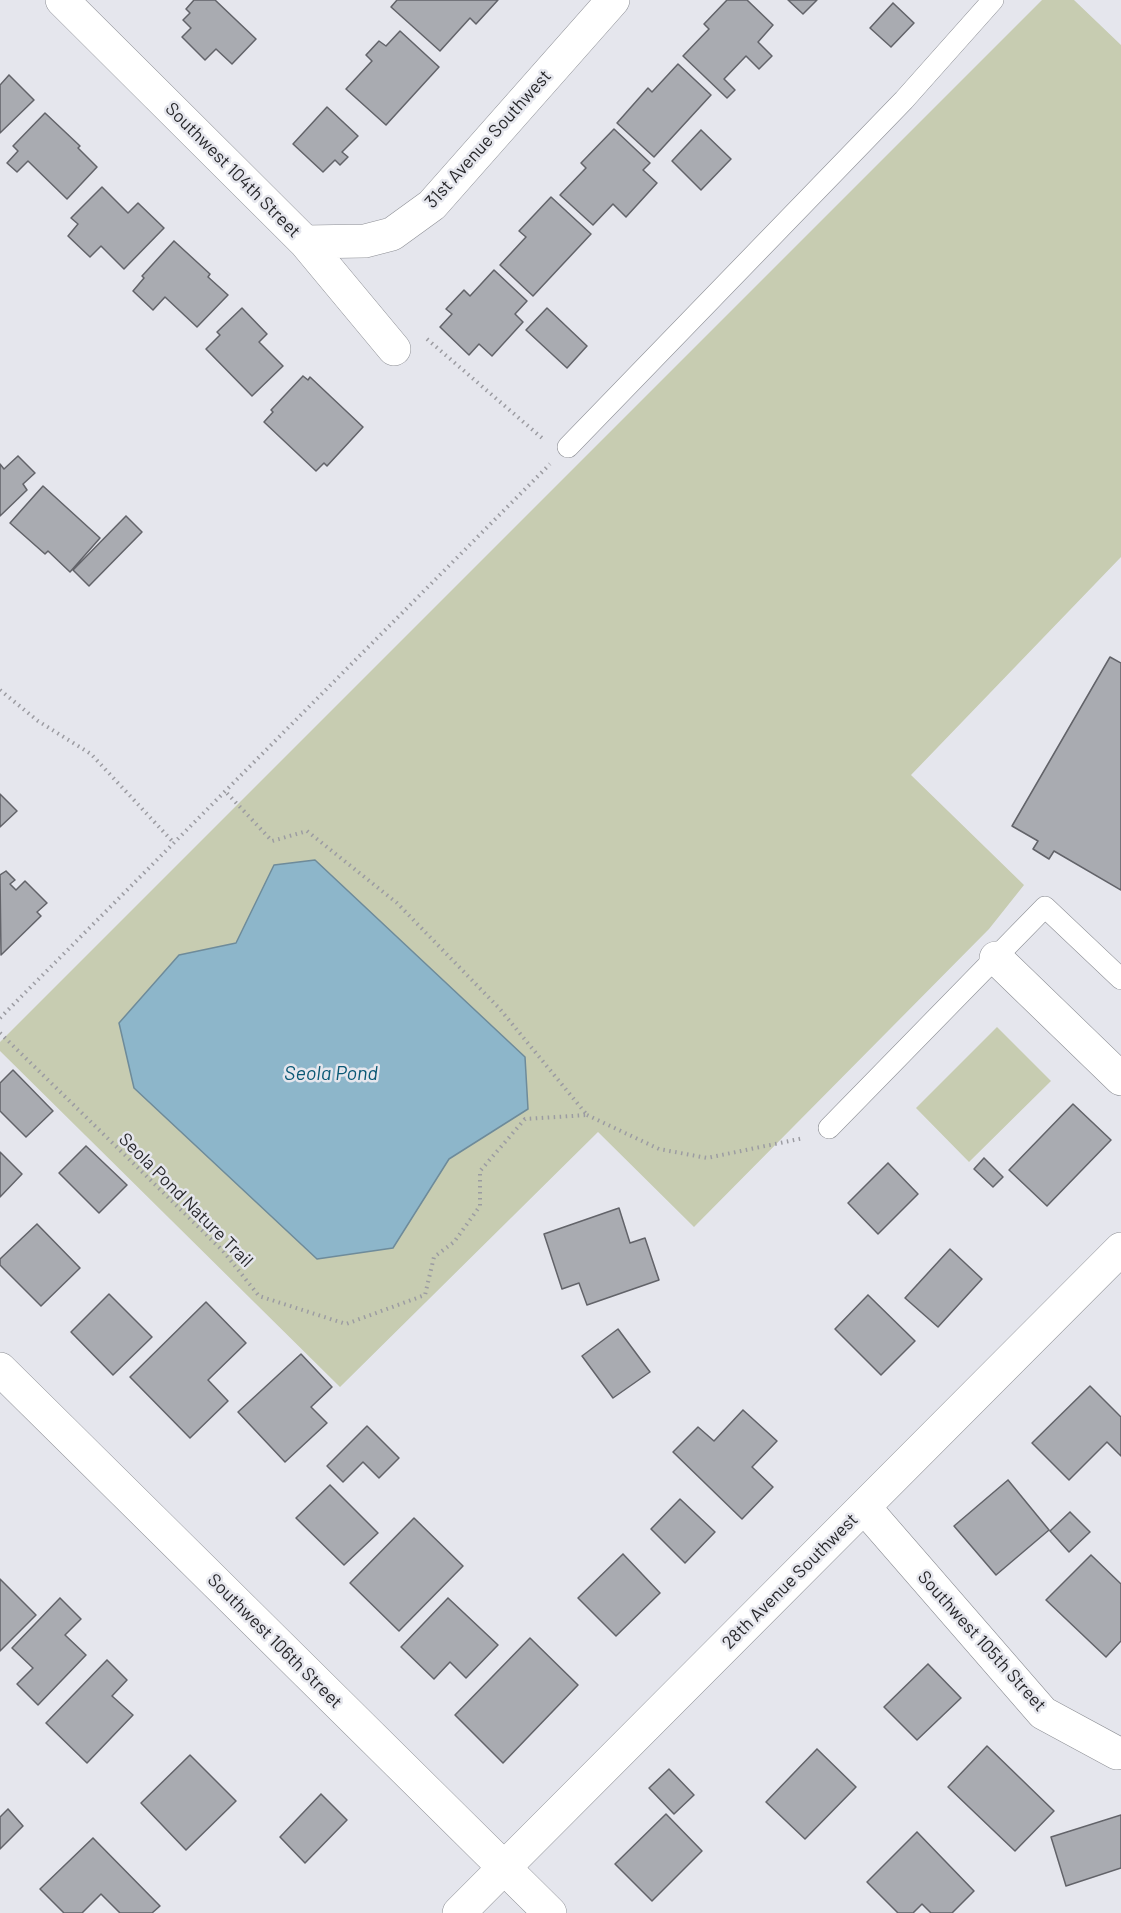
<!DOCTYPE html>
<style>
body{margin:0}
canvas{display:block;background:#e5e6ed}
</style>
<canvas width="1121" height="1913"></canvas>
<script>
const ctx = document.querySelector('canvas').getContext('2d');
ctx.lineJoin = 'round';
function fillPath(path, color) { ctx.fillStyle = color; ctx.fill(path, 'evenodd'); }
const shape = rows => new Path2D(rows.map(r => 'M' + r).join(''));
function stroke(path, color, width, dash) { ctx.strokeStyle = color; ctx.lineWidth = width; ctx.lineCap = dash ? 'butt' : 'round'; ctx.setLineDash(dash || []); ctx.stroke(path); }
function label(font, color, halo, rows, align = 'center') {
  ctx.font = font + ' Barlow,sans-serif'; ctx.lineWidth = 5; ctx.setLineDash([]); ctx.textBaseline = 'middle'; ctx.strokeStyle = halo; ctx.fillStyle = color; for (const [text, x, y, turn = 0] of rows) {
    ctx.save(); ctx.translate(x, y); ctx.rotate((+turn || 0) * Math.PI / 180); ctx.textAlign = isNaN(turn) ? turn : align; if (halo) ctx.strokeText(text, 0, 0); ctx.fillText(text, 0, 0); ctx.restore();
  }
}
const green = shape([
 [1042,0,1074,0,1121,45,1121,557,911,775,1024,885,989,929,694,1227,598,1132,340,1387,0,1051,0,1042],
 [997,1027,1051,1081,969,1162,916,1108]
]);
const water = shape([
 [315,860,525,1057,528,1109,449,1159,393,1248,317,1259,134,1088,119,1023,179,955,236,943,274,865,315,860]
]);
const building = shape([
 [194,0,215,0,256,39,232,64,216,49,205,60,182,37,191,28,183,20,190,13,186,9,194,0],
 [397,0,498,0,476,24,470,18,440,51,391,7,397,0],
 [727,0,747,0,773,25,758,42,772,56,759,69,746,56,724,79,735,90,727,98,683,56,709,29,704,24,727,0],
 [788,0,817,0,803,14,788,0],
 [893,3,914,23,891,47,870,28,893,3],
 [400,31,439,67,386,125,346,89,372,61,366,55,379,41,386,46,400,31],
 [678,64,711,95,654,157,617,123,648,88,652,92,678,64],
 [9,75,34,100,0,133,0,85,9,75],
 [327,107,358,136,342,152,348,157,340,165,335,160,323,172,293,144,327,107],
 [45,113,80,146,78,148,97,167,67,199,28,161,17,172,7,163,18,151,13,146,45,113],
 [614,129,650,163,643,170,657,183,626,217,613,204,593,225,560,195,586,168,581,163,614,129],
 [701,130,731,159,701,190,672,161,701,130],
 [102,187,128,213,138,203,164,228,124,269,101,246,90,257,68,236,78,224,71,218,102,187],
 [551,197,591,234,533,296,500,265,526,237,519,231,551,197],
 [174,241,210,274,208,277,228,295,197,327,165,297,153,310,133,291,144,278,142,276,174,241],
 [494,270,527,301,515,314,523,322,492,356,479,344,469,355,440,327,452,314,446,309,464,290,470,296,494,270],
 [242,308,267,334,259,342,283,366,252,396,206,349,220,335,217,332,242,308],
 [547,308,587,346,567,368,526,330,547,308],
 [303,376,308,380,310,377,363,427,327,466,324,463,316,471,264,422,273,412,271,410,303,376],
 [18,456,35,473,23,484,27,490,0,516,0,464,4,469,18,456],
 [43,486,100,538,70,572,48,551,45,554,10,523,43,486],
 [126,516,142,532,89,586,73,570,126,516],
 [1110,657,1121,663,1121,890,1054,851,1049,859,1033,849,1038,841,1012,826,1110,657],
 [0,794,17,811,0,827,0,794],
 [6,871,15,880,10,884,16,890,25,881,47,903,37,912,41,916,1,955,0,875,6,871],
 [13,1070,53,1111,26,1137,0,1111,0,1083,13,1070],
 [1073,1104,1111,1140,1047,1206,1009,1170,1073,1104],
 [86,1146,127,1185,99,1213,59,1173,86,1146],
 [0,1152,22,1174,0,1197,0,1152],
 [984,1158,1003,1177,993,1187,974,1169,984,1158],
 [888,1163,918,1194,878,1234,848,1203,888,1163],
 [619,1208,630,1243,645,1238,659,1280,587,1305,579,1283,562,1289,544,1234,619,1208],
 [37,1224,80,1268,41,1306,0,1265,0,1259,37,1224],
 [950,1249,982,1279,938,1327,905,1298,950,1249],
 [109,1294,152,1337,113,1375,71,1332,109,1294],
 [868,1295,915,1341,881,1375,835,1329,868,1295],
 [206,1302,246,1343,208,1380,228,1401,190,1438,130,1377,206,1302],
 [618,1329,650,1372,613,1398,582,1356,618,1329],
 [301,1354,332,1387,311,1407,327,1423,285,1462,238,1412,301,1354],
 [1090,1386,1121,1417,1121,1456,1107,1442,1069,1480,1032,1443,1090,1386],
 [743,1410,777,1441,752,1467,773,1487,742,1519,673,1452,698,1427,714,1441,743,1410],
 [367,1426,399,1458,379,1478,363,1462,343,1482,327,1466,367,1426],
 [1008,1480,1049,1530,996,1575,954,1526,1008,1480],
 [330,1485,378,1533,344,1565,296,1518,330,1485],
 [680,1499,715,1532,685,1563,651,1529,680,1499],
 [1070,1512,1090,1532,1069,1552,1050,1531,1070,1512],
 [414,1518,463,1566,399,1631,350,1583,414,1518],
 [623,1554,660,1593,616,1636,578,1598,623,1554],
 [1091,1555,1121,1584,1121,1641,1106,1657,1046,1600,1091,1555],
 [0,1579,36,1615,0,1651,0,1579],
 [60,1598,81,1619,65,1635,86,1655,38,1705,17,1684,33,1668,12,1648,60,1598],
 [448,1598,498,1645,466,1678,450,1662,434,1679,401,1647,448,1598],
 [530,1638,578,1685,503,1763,455,1715,530,1638],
 [107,1660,127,1680,112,1696,133,1715,87,1763,46,1723,107,1660],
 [928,1664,961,1698,917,1740,884,1707,928,1664],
 [987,1746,1054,1811,1015,1851,948,1787,987,1746],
 [817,1749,856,1787,805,1839,766,1802,817,1749],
 [190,1755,236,1801,186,1850,141,1803,190,1755],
 [669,1769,694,1795,674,1814,649,1788,669,1769],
 [321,1794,347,1820,305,1863,280,1837,321,1794],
 [8,1809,23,1826,0,1849,0,1817,8,1809],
 [666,1814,702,1851,652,1901,615,1864,666,1814],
 [1121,1815,1121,1868,1066,1886,1051,1837,1121,1815],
 [917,1832,974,1891,952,1913,931,1913,922,1904,913,1913,898,1913,867,1882,917,1832],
 [93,1838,160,1906,152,1913,120,1913,101,1894,82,1913,64,1913,40,1889,93,1838]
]);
const path = shape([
 [427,339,542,438],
 [0,690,38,721,91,754,174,843],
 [0,1018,550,464],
 [0,1033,223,1251,259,1296,346,1324,425,1295,434,1257,454,1242,480,1206,480,1171,525,1119,587,1115,499,1008,397,903,307,831,272,841,225,791],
 [587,1115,659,1149,707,1158,804,1138]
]);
const service = shape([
 [568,447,904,100,993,0],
 [829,1128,1045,907,1121,979]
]);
const minor = shape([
 [62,0,305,242,394,349],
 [305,242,365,241,392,234,432,205,613,0],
 [996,958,1121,1079],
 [864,1507,1043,1713,1117,1753],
 [459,1913,1121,1249]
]);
const tertiary = shape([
 [0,1369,550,1913]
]);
const streetNames = [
 ["31st Avenue Southwest",488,139,-48],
 ["Southwest 104th Street",233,170,45],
 ["Seola Pond Nature Trail",186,1200,45],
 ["28th Avenue Southwest",790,1581,-45],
 ["Southwest 106th Street",275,1641,45],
 ["Southwest 105th Street",982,1641,48]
];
const waterNames = [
 ["Seola Pond",331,1073]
];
fillPath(green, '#c7ccb1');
fillPath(water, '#8db6ca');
stroke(water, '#6e8b9a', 1.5);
fillPath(building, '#a9abb1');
stroke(building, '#626369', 1.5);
stroke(service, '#8d8f95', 22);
stroke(minor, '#8d8f95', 34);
stroke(tertiary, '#8d8f95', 34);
stroke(path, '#9c9ca2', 4, [1.5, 4.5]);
stroke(service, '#fff', 21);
stroke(minor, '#fff', 33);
stroke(tertiary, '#fff', 33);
label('18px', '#27272a', '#e5e6ed', streetNames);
label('italic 20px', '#095774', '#e5e6ed', waterNames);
</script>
